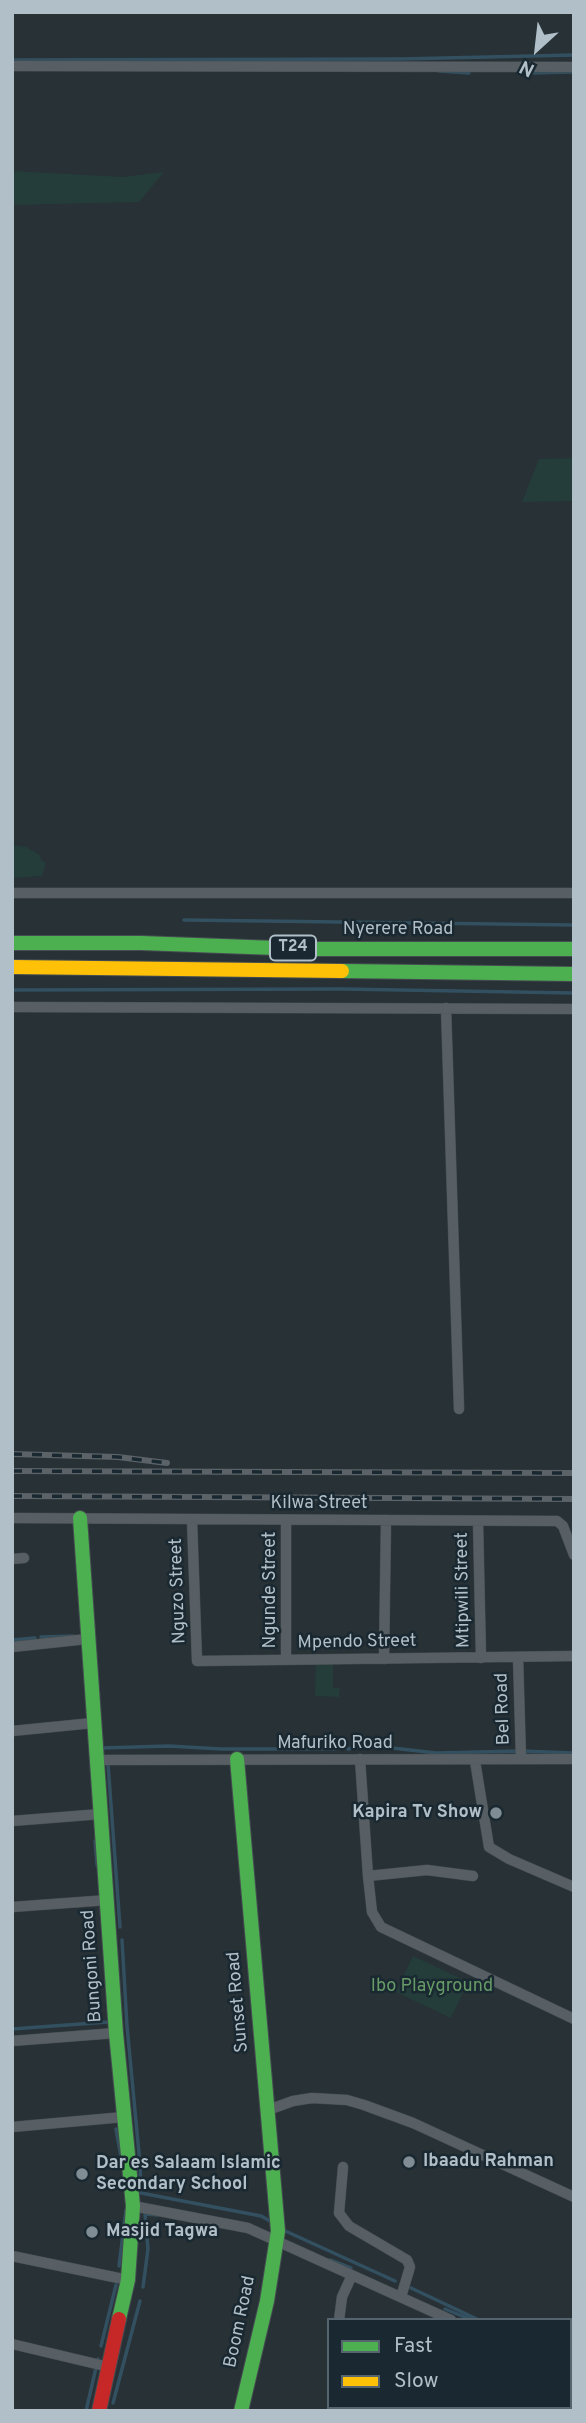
<!DOCTYPE html>
<style>
body{margin:0}
#map{position:relative;width:586px;height:2423px;overflow:hidden;background:#273136;font-family:Overpass,sans-serif}
canvas{display:block}
.frame{position:absolute;inset:0;border:14px solid #b0bfc8;pointer-events:none}
.legend{position:absolute;left:327px;top:2318px;width:245px;height:91px;box-sizing:border-box;background:#1a2931;border:2px solid #56656d;margin:0;padding:9px 12px;list-style:none;font-size:21px;color:#b0bfc8}
.legend li{display:flex;align-items:center;gap:14px;height:35px}
.legend b{width:35px;border:2px solid #56656d}
.north{position:absolute;left:502px;top:14px;width:70px;height:70px;-webkit-text-stroke:5px #1a2931;paint-order:stroke;rotate:207deg;font-size:19px;font-weight:700;line-height:28px;text-align:center;color:#b0bfc8}
.north::after{content:'';display:block;margin:auto;width:24px;height:32px;background:#b0bfc8;clip-path:polygon(50% 0,100% 100%,50% 72%,0 100%)}
</style>
<div id="map">
<canvas width="586" height="2423"></canvas>
<div class="frame"></div>
<ul class="legend">
<li><b style="height:9px;background:#4caf50"></b>Fast</li>
<li><b style="height:9px;background:#ffc107"></b>Slow</li>
</ul>
<div class="north">N</div>
</div>
<script>
const ctx = document.querySelector('canvas').getContext('2d');
ctx.lineJoin = 'round';
function fillPath(path, color) { ctx.fillStyle = color; ctx.fill(path, 'evenodd'); }
const shape = rows => new Path2D(rows.map(r => 'M' + r).join(''));
function stroke(path, color, width, dash) { ctx.strokeStyle = color; ctx.lineWidth = width; ctx.lineCap = dash ? 'butt' : 'round'; ctx.setLineDash(dash || []); ctx.stroke(path); }
function label(font, color, halo, rows, align = 'center') {
  ctx.font = font + ' Overpass,sans-serif'; ctx.lineWidth = 5; ctx.setLineDash([]); ctx.textBaseline = 'middle'; ctx.strokeStyle = halo; ctx.fillStyle = color; for (const [text, x, y, turn = 0] of rows) {
    ctx.save(); ctx.translate(x, y); ctx.rotate((+turn || 0) * Math.PI / 180); ctx.textAlign = isNaN(turn) ? turn : align; if (halo) ctx.strokeText(text, 0, 0); ctx.fillText(text, 0, 0); ctx.restore();
  }
}
const green = shape([
 [12,171,123,177,164,172,139,202,12,205],
 [574,458,574,501,522,502,539,459],
 [12,845,26,847,40,855,41,860,46,863,42,876,12,878],
 [316,1660,333,1660,333,1688,340,1688,339,1697,315,1696],
 [413,1956,468,1982,451,2018,396,1992]
]);
const stream = shape([
 [12,60,401,59,574,55],
 [439,71,469,73],
 [530,73,572,72],
 [184,920,574,925],
 [12,990,342,989,574,993],
 [41,1637,73,1636],
 [12,1640,35,1638],
 [366,1745,436,1753,521,1751,574,1753],
 [100,1748,169,1746,221,1749,337,1749],
 [348,1749,363,1746],
 [108,1764,120,1927],
 [95,1841,97,1865],
 [122,1940,127,2026,140,2164,141,2193,261,2216,272,2222],
 [12,2029,108,2022],
 [116,2129,121,2157],
 [281,2229,395,2281],
 [330,2260,351,2268],
 [119,2266,126,2210],
 [143,2287,148,2249,145,2214,157,2215],
 [411,2288,479,2320],
 [445,2309,472,2320],
 [101,2346,116,2285],
 [570,2361,574,2363],
 [113,2403,140,2301],
 [86,2411,98,2359]
]);
const street = shape([
 [12,66,574,67],
 [12,893,574,893],
 [12,1007,574,1009],
 [446,1008,459,1409],
 [12,1518,557,1521,563,1526,574,1555],
 [192,1520,197,1661,574,1656],
 [286,1520,286,1660],
 [478,1521,481,1658],
 [12,1559,24,1558],
 [12,1647,87,1639],
 [518,1657,521,1759],
 [384,1659,386,1520],
 [12,1731,93,1723],
 [360,1759,368,1876,372,1912,381,1927,574,2019],
 [96,1760,574,1759],
 [475,1761,489,1847,509,1859,574,1887],
 [12,1821,101,1814],
 [368,1876,427,1870,473,1876],
 [12,1907,108,1900],
 [12,2041,116,2033],
 [268,2110,293,2101,312,2098,347,2100,364,2105,413,2123,574,2197],
 [12,2127,124,2117],
 [343,2167,339,2213,349,2226,407,2260,410,2267,401,2297],
 [133,2206,248,2228,451,2320],
 [12,2256,128,2280],
 [339,2320,342,2297,352,2275],
 [12,2344,109,2367],
 [570,2374,574,2375],
 [494,2411,494,2407]
]);
const fast = shape([
 [12,943,141,943,303,949,574,949],
 [342,971,574,974],
 [80,1518,116,2033,133,2206,128,2280,119,2319],
 [237,1759,278,2231,267,2301,241,2411]
]);
const slow = shape([
 [12,967,342,971]
]);
const jam = shape([
 [99,2411,119,2319]
]);
const rail = shape([
 [12,1454,118,1457,167,1463],
 [12,1471,574,1473],
 [12,1496,574,1499]
]);
const markers = [
 [496,1813,7,"#808d95"],
 [409,2162,7,"#808d95"],
 [82,2174,7,"#808d95"],
 [92,2232,7,"#808d95"]
];
const shields = [
 [293,948,46]
];
const shieldNames = [
 ["T24",293,948]
];
const streetNames = [
 ["Nyerere Road",398,930],
 ["Kilwa Street",319,1504],
 ["Ngunde Street",271,1590,-90],
 ["Mtipwili Street",464,1590,-91],
 ["Nguzo Street",179,1591,-92],
 ["Mpendo Street",357,1643,-1],
 ["Bel Road",504,1709,-92],
 ["Mafuriko Road",335,1744],
 ["Bungoni Road",93,1966,-94],
 ["Sunset Road",239,2002,-95],
 ["Boom Road",241,2322,-78]
];
const poiNames = [
 ["Kapira Tv Show",482,1813,"right"],
 ["Ibaadu Rahman",423,2162],
 ["Dar es Salaam Islamic",96,2164],
 ["Secondary School",96,2185],
 ["Masjid Tagwa",106,2232]
];
const parkNames = [
 ["Ibo Playground",432,1987]
];
fillPath(green, '#243d3a');
stroke(stream, '#335060', 3.5);
stroke(street, '#454d51', 11);
stroke(fast, '#454d51', 16);
stroke(slow, '#454d51', 16);
stroke(jam, '#454d51', 16);
stroke(street, '#575f64', 10);
stroke(fast, '#4caf50', 14);
stroke(slow, '#ffc107', 14);
stroke(jam, '#c62828', 14);
stroke(rail, '#5b6368', 6);
stroke(rail, '#1a2931', 3.5, [10]);
for (const [x, y, r, color] of markers) { const dot = new Path2D(); dot.arc(x, y, r, 0, 2 * Math.PI); ctx.fillStyle = color; ctx.fill(dot); stroke(dot, '#1a2931', 2.5); }
for (const [x, y, w] of shields) { const box = new Path2D(); box.roundRect(x - w / 2, y - 12.5, w, 25, 5); ctx.fillStyle = '#1a2931'; ctx.fill(box); stroke(box, '#b0bfc8', 2); }
label('bold 16px', '#b0bfc8', null, shieldNames);
label('18px', '#b0bfc8', '#1a2931', streetNames);
label('bold 18px', '#b0bfc8', '#1a2931', poiNames, 'left');
label('18px', '#669a66', '#1a2931', parkNames);
</script>
